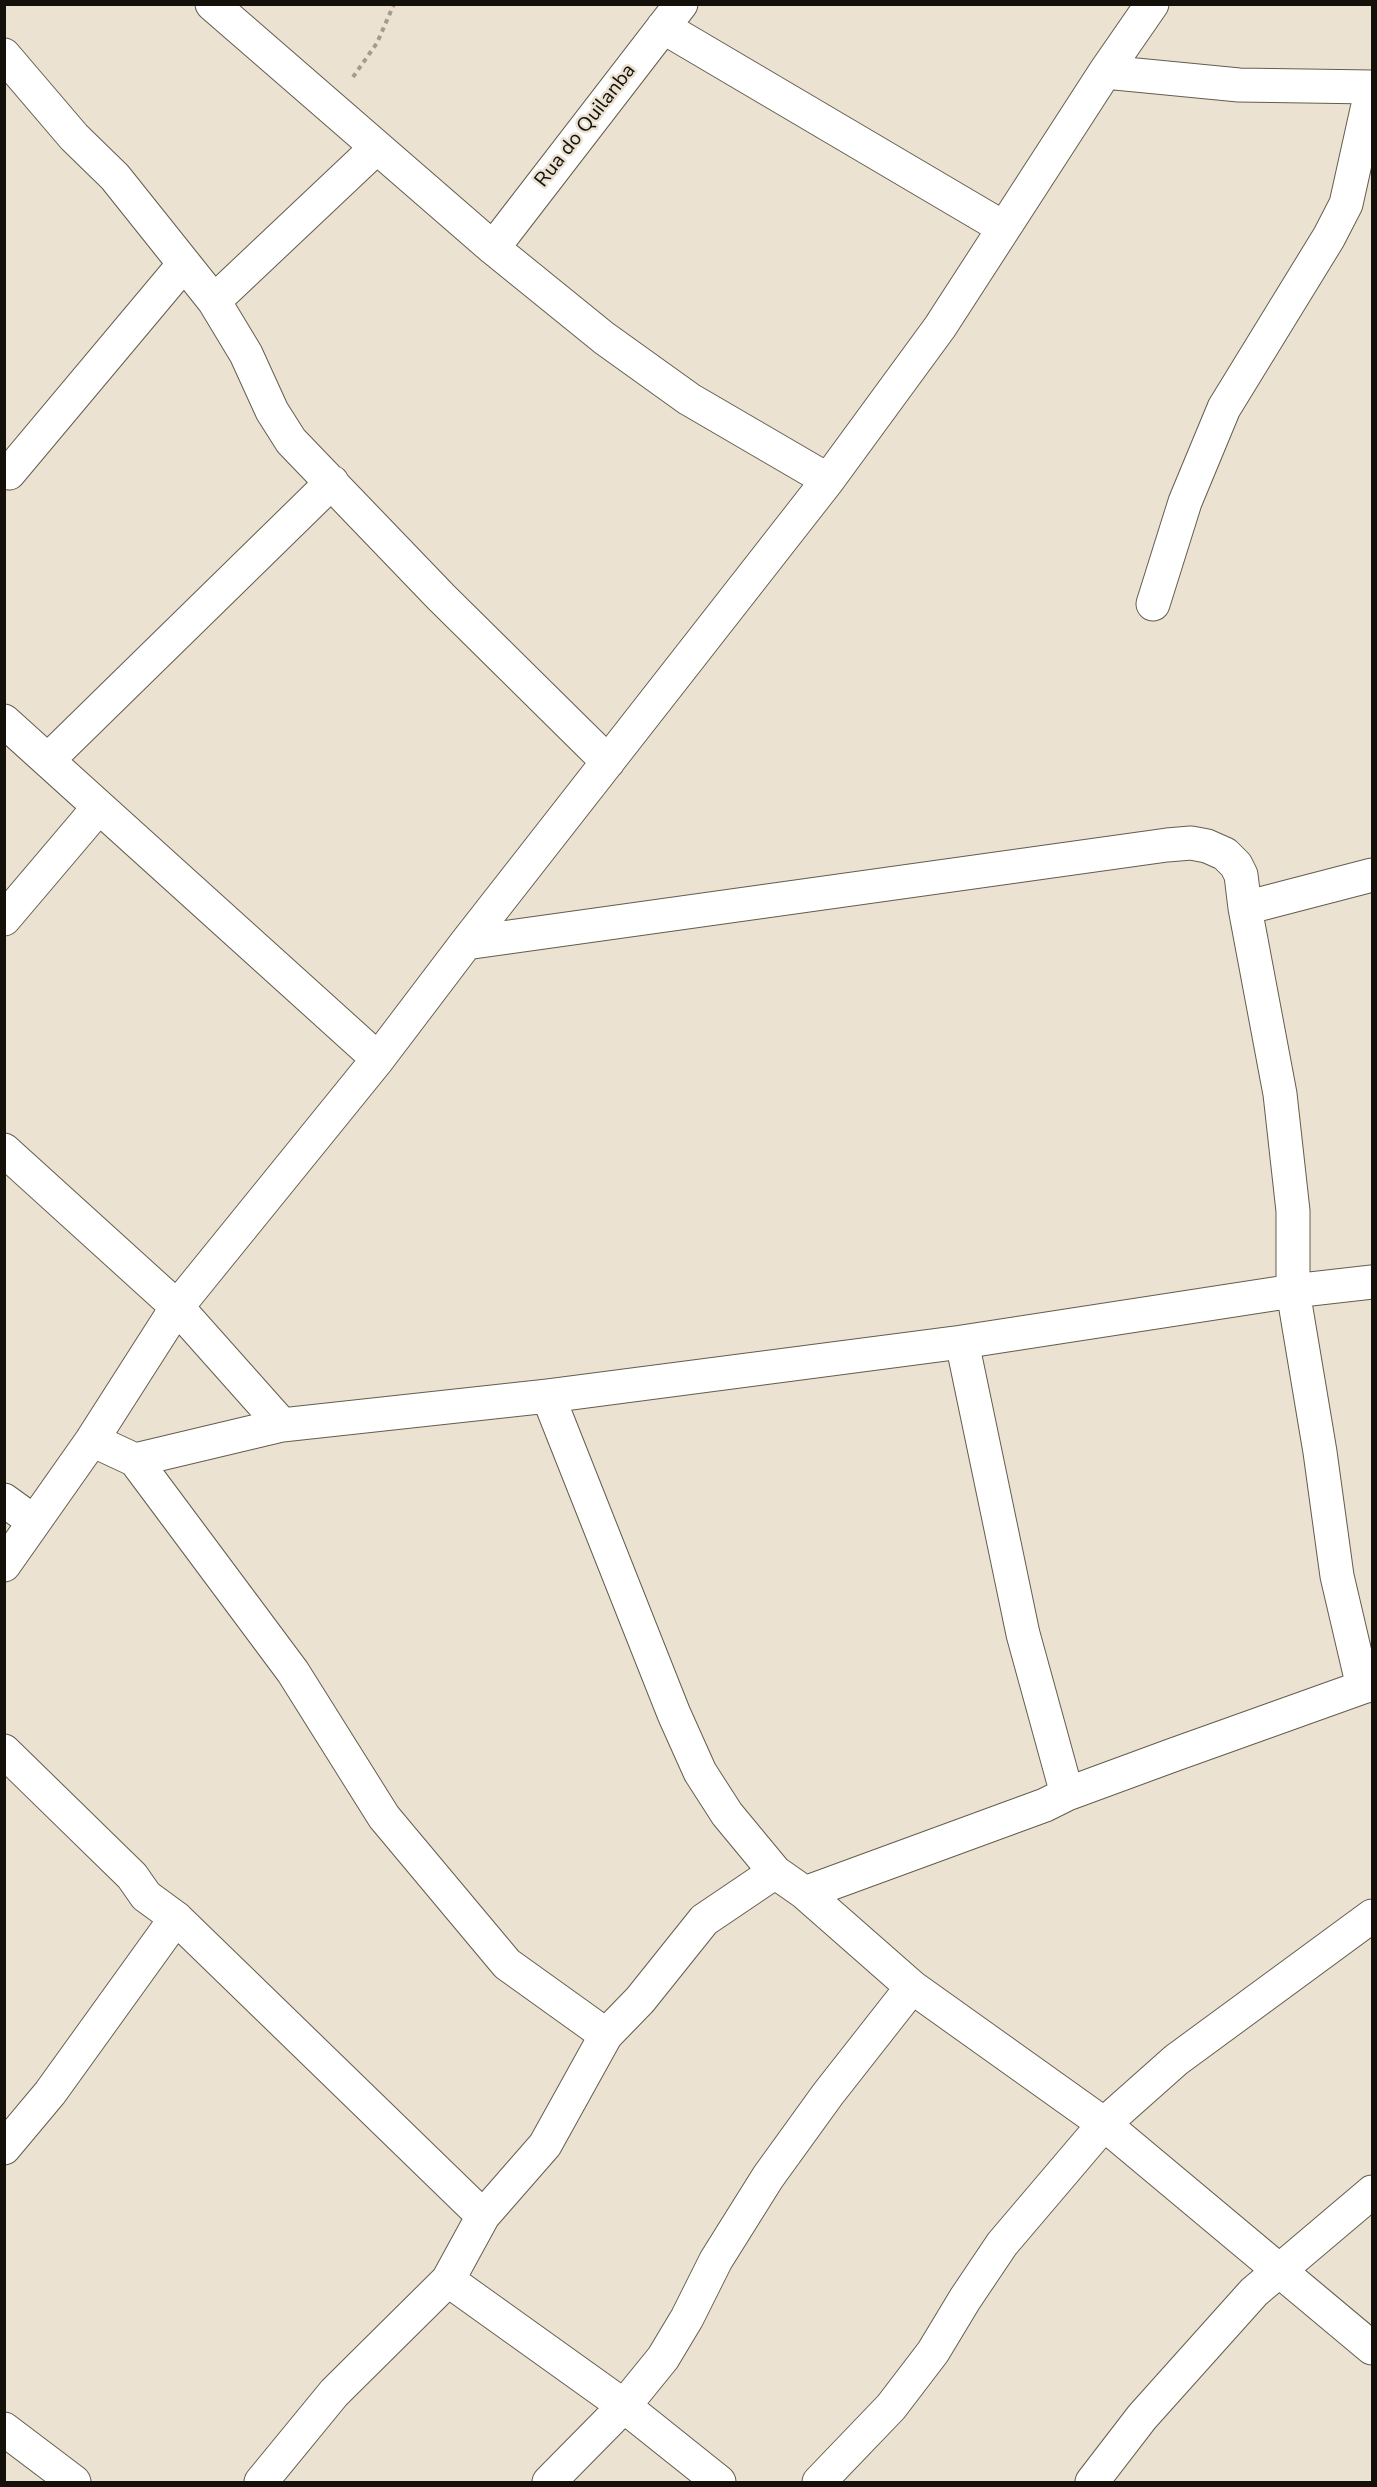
<!DOCTYPE html>
<style>
body{margin:0}
#map{position:relative;width:1377px;height:2487px;overflow:hidden;background:#ebe2d1;font-family:"Nunito Sans",sans-serif}
canvas{display:block}
.frame{position:absolute;inset:0;border:6px solid #14110b;pointer-events:none}
</style>
<div id="map">
<canvas width="1377" height="2487"></canvas>
<div class="frame"></div>
</div>
<script>
const ctx = document.querySelector('canvas').getContext('2d');
ctx.lineJoin = 'round';
const shape = rows => new Path2D(rows.map(r => 'M' + r).join(''));
function stroke(path, color, width, dash) { ctx.strokeStyle = color; ctx.lineWidth = width; ctx.lineCap = dash ? 'butt' : 'round'; ctx.setLineDash(dash || []); ctx.stroke(path); }
function label(font, color, halo, rows, align = 'center') {
  ctx.font = font + ' "Nunito Sans",sans-serif'; ctx.lineWidth = 5; ctx.setLineDash([]); ctx.textBaseline = 'middle'; ctx.strokeStyle = halo; ctx.fillStyle = color; for (const [text, x, y, turn = 0] of rows) {
    ctx.save(); ctx.translate(x, y); ctx.rotate((+turn || 0) * Math.PI / 180); ctx.textAlign = isNaN(turn) ? turn : align; if (halo) ctx.strokeText(text, 0, 0); ctx.fillText(text, 0, 0); ctx.restore();
  }
}
const path = shape([
 [353,77,377,43,394,4]
]);
const minor = shape([
 [212,4,493,248,604,338,689,399,828,480],
 [663,27,1004,228],
 [4,55,74,137,115,177,214,301,246,354,272,411,291,441,441,597,608,762],
 [1105,72,1239,85,1372,87],
 [493,248,681,4],
 [214,301,376,148],
 [9,473,184,264],
 [1153,604,1185,502,1224,408,1329,237,1346,204,1372,87],
 [4,721,378,1059],
 [49,759,332,482],
 [1245,908,1372,875],
 [4,919,99,807],
 [466,943,1167,845,1191,843,1207,846,1225,854,1236,865,1241,875,1245,908,1280,1094,1293,1211,1293,1291,1320,1452,1337,1576,1363,1687],
 [4,1150,177,1307,282,1425],
 [962,1342,1023,1634,1067,1794],
 [548,1396,674,1714,700,1772,727,1814,775,1872,805,1893,912,1987,1104,2124,1372,2348],
 [92,1440,135,1460,282,1425,548,1396,962,1342,1293,1291,1372,1282],
 [135,1460,293,1672,384,1817,507,1964,606,2035],
 [4,1500,33,1521],
 [4,1565,92,1440,177,1307,378,1059,466,943,828,480,940,327,1105,72,1152,4],
 [4,1751,132,1876,146,1896,176,1918,483,2216],
 [805,1893,1045,1805,1067,1794,1173,1755,1363,1687,1372,1685],
 [4,2148,50,2093,176,1918],
 [448,2280,624,2406,719,2482],
 [4,2429,74,2482],
 [261,2482,334,2393,448,2280,483,2216,545,2145,606,2035,640,2000,704,1920,775,1872],
 [549,2482,624,2406,663,2358,687,2318,716,2260,768,2177,828,2094,912,1987],
 [819,2482,891,2407,933,2352,965,2299,1002,2244,1104,2124,1176,2060,1372,1916],
 [1092,2482,1142,2417,1254,2292,1372,2192]
]);
const streetNames = [
 ["Rua do Quilanba",586,126,-52]
];
stroke(minor, '#645d4e', 35);
stroke(path, '#a29b8e', 4, [4.5, 4.5]);
stroke(minor, '#fff', 33);
label('20px', '#14110b', '#ebe2d1', streetNames);
</script>
